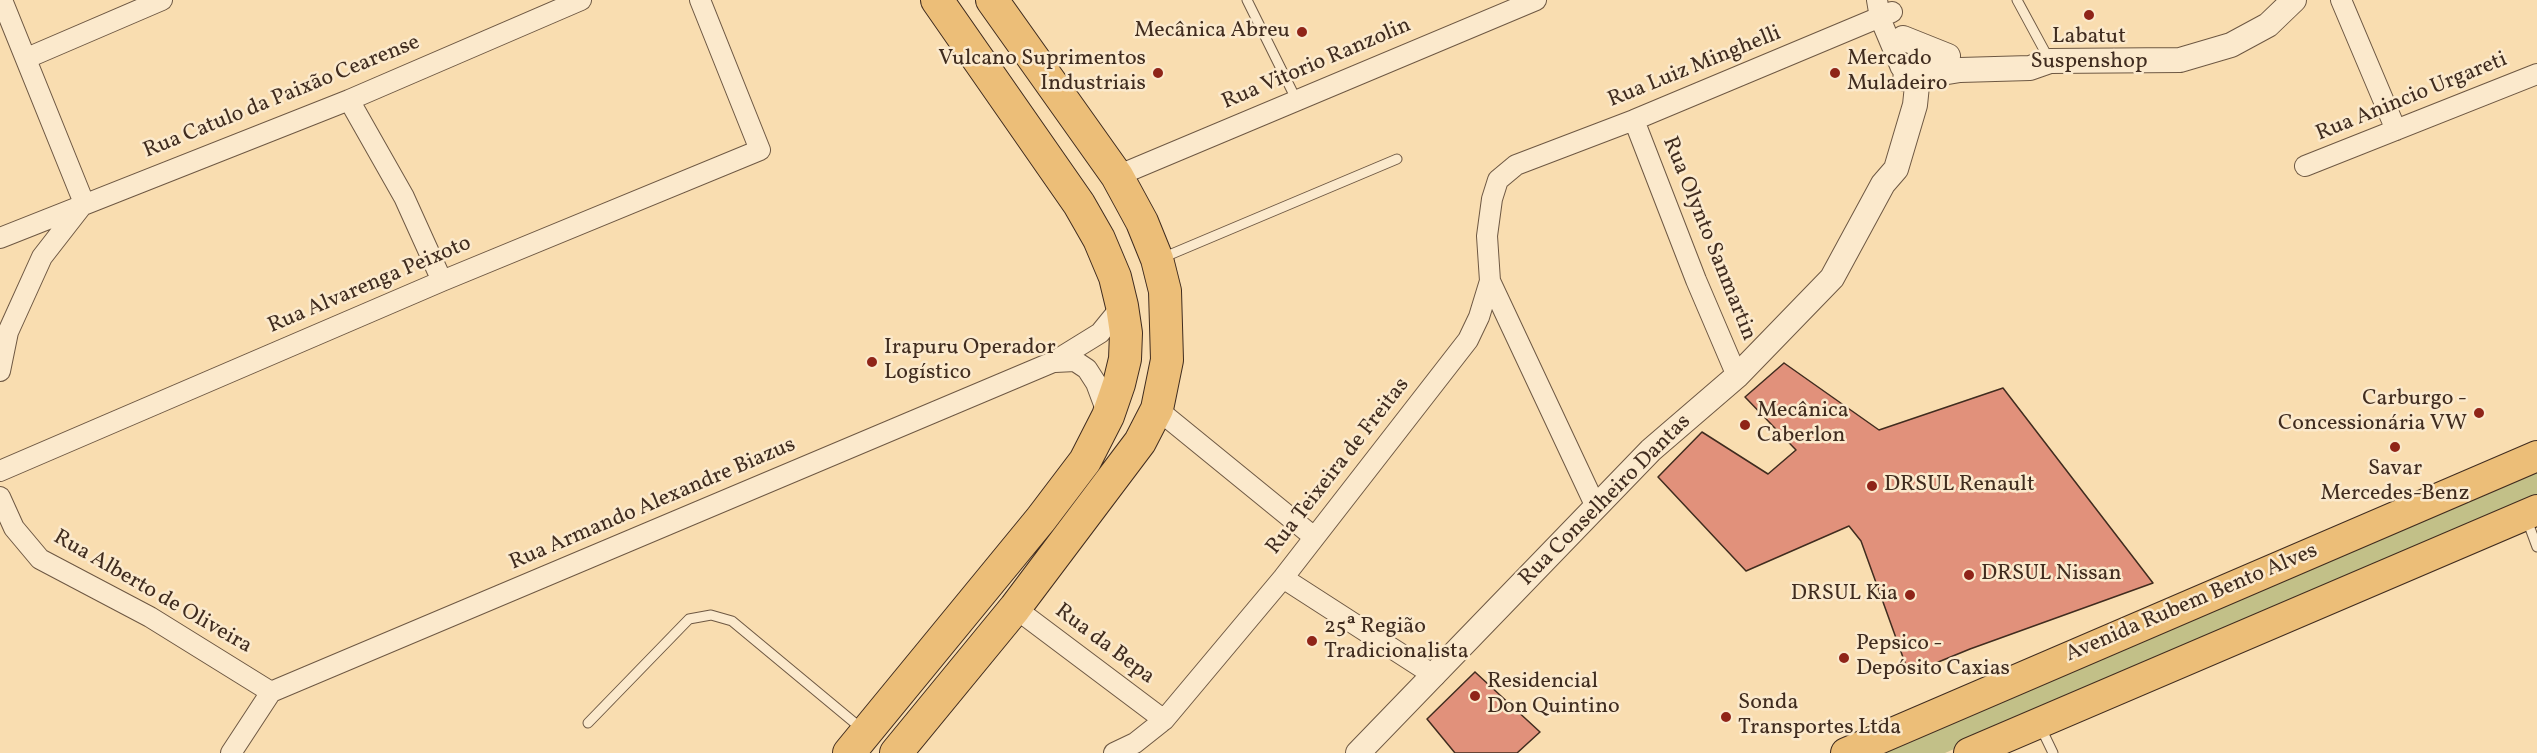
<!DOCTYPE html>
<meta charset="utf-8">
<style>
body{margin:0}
canvas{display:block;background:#f9ddb0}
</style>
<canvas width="2537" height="753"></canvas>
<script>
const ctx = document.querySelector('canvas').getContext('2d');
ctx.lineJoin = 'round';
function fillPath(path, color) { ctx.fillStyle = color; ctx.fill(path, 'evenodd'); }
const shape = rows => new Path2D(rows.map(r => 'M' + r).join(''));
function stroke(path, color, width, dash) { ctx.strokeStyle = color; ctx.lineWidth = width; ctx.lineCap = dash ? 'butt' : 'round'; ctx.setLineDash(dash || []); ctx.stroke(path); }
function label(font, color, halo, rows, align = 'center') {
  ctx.font = font + ' Vollkorn,serif'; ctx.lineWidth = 5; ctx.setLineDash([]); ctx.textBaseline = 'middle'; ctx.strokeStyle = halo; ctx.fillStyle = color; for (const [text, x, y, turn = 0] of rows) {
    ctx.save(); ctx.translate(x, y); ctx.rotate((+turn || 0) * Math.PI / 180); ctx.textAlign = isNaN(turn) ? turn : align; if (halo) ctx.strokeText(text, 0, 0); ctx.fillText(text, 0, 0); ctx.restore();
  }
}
const green = shape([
 [2537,468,2537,495,1945,753,1883,753]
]);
const building = shape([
 [1784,363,1879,430,2003,388,2153,583,1970,649,1909,674,1861,541,1849,526,1746,571,1658,477,1702,432,1768,474,1796,450,1745,397,1784,363],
 [1475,672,1540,732,1517,753,1455,753,1427,719,1475,672]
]);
const service = shape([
 [1247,0,1296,99],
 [2017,0,2050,61],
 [1162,258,1397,159],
 [2527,520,2537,547],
 [588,723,689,619,711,615,732,621,862,729],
 [2041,728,2053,753]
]);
const minor = shape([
 [1877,0,1880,18,1901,68],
 [2341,0,2396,130],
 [27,58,162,0],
 [349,100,404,197,442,281],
 [1634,120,1696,280,1737,376],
 [2305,166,2537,74],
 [1117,176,1536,0],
 [0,238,349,100,581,0],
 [1490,281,1596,507],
 [1055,362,1075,361,1087,369,1096,383,1108,415],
 [0,371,8,332,42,257,84,203,2,0],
 [1157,409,1314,537],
 [0,471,442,281,760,150,700,0],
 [0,497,14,528,40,559,150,617,271,692],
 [1283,578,1435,676],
 [1015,608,1164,720],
 [271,692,1053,362,1100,333,1122,306],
 [231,753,271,692],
 [1114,753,1135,743,1164,720,1283,578,1468,340,1479,317,1490,281,1487,236,1492,199,1498,180,1516,165,1634,120,1892,12]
]);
const tertiary = shape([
 [1903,38,1948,56],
 [1905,79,1960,70,2030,68,2050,61,2180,60,2231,45,2268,25,2294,0],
 [1358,753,1651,450,1737,376,1832,278,1883,184,1896,169,1915,105,1918,76,1915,63]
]);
const primary = shape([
 [1846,753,2537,456],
 [1969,753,2537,510]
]);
const trunk = shape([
 [849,753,1041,519,1085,461,1108,416,1119,384,1125,359,1126,333,1122,306,1115,277,1099,239,1079,204,937,0],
 [896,753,1015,608,1140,442,1157,409,1167,360,1165,291,1157,259,1142,222,1117,176,992,0]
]);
const markers = [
 [2089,15,6,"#8f2418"],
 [1302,32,6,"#8f2418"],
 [1158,73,6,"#8f2418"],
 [1835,73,6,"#8f2418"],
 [872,362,6,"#8f2418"],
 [2479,413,6,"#8f2418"],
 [1745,425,6,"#8f2418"],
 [2395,447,6,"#8f2418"],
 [1872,486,6,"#8f2418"],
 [1969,575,6,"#8f2418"],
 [1910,595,6,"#8f2418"],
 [1312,641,6,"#8f2418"],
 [1844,658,6,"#8f2418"],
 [1475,696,6,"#8f2418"],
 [1726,717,6,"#8f2418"]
];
const poiNames = [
 ["Mecânica Abreu",1290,32,"right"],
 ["Labatut",2089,38,"center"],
 ["Suspenshop",2089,63,"center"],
 ["Vulcano Suprimentos",1146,60,"right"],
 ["Industriais",1146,85,"right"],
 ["Mercado",1847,60],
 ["Muladeiro",1847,85],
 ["Irapuru Operador",884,349],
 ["Logístico",884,374],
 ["Carburgo -",2467,400,"right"],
 ["Concessionária VW",2467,425,"right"],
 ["Mecânica",1757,412],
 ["Caberlon",1757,437],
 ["Savar",2395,470,"center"],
 ["Mercedes-Benz",2395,495,"center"],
 ["DRSUL Renault",1884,486],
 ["DRSUL Nissan",1981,575],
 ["DRSUL Kia",1898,595,"right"],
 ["25ª Região",1324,628],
 ["Tradicionalista",1324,653],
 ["Pepsico -",1856,645],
 ["Depósito Caxias",1856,670],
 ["Residencial",1487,683],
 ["Don Quintino",1487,708],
 ["Sonda",1738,704],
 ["Transportes Ltda",1738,729]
];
const streetNames = [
 ["Rua Vitorio Ranzolin",1317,65,-23],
 ["Rua Luiz Minghelli",1695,68,-22],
 ["Rua Catulo da Paixão Cearense",282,98,-22],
 ["Rua Anincio Urgareti",2412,98,-22],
 ["Rua Olynto Sanmartin",1708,239,68],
 ["Rua Alvarenga Peixoto",370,286,-23],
 ["Rua Teixeira de Freitas",1339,467,-52],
 ["Rua Conselheiro Dantas",1606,501,-45],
 ["Rua Armando Alexandre Biazus",653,505,-23],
 ["Rua Alberto de Oliveira",152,593,30],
 ["Avenida Rubem Bento Alves",2192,604,-23],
 ["Rua da Bepa",1104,645,37]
];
fillPath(green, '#c2c088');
fillPath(building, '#e1917b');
stroke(building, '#402c1f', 1.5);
stroke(service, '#6e5843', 11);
stroke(minor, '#6e5843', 22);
stroke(tertiary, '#6e5843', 26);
stroke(primary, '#402c1f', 32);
stroke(trunk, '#402c1f', 34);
stroke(service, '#fbe9cc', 9);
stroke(minor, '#fbe9cc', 20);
stroke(tertiary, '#fbe9cc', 24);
stroke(primary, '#ecbe78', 30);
stroke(trunk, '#ecbe78', 32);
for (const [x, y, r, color] of markers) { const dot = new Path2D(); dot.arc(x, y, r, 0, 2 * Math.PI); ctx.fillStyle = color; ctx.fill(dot); stroke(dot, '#fbe9cc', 2); }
label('22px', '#402c1f', '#fbe9cc', poiNames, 'left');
label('22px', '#402c1f', '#fbe9cc', streetNames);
</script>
